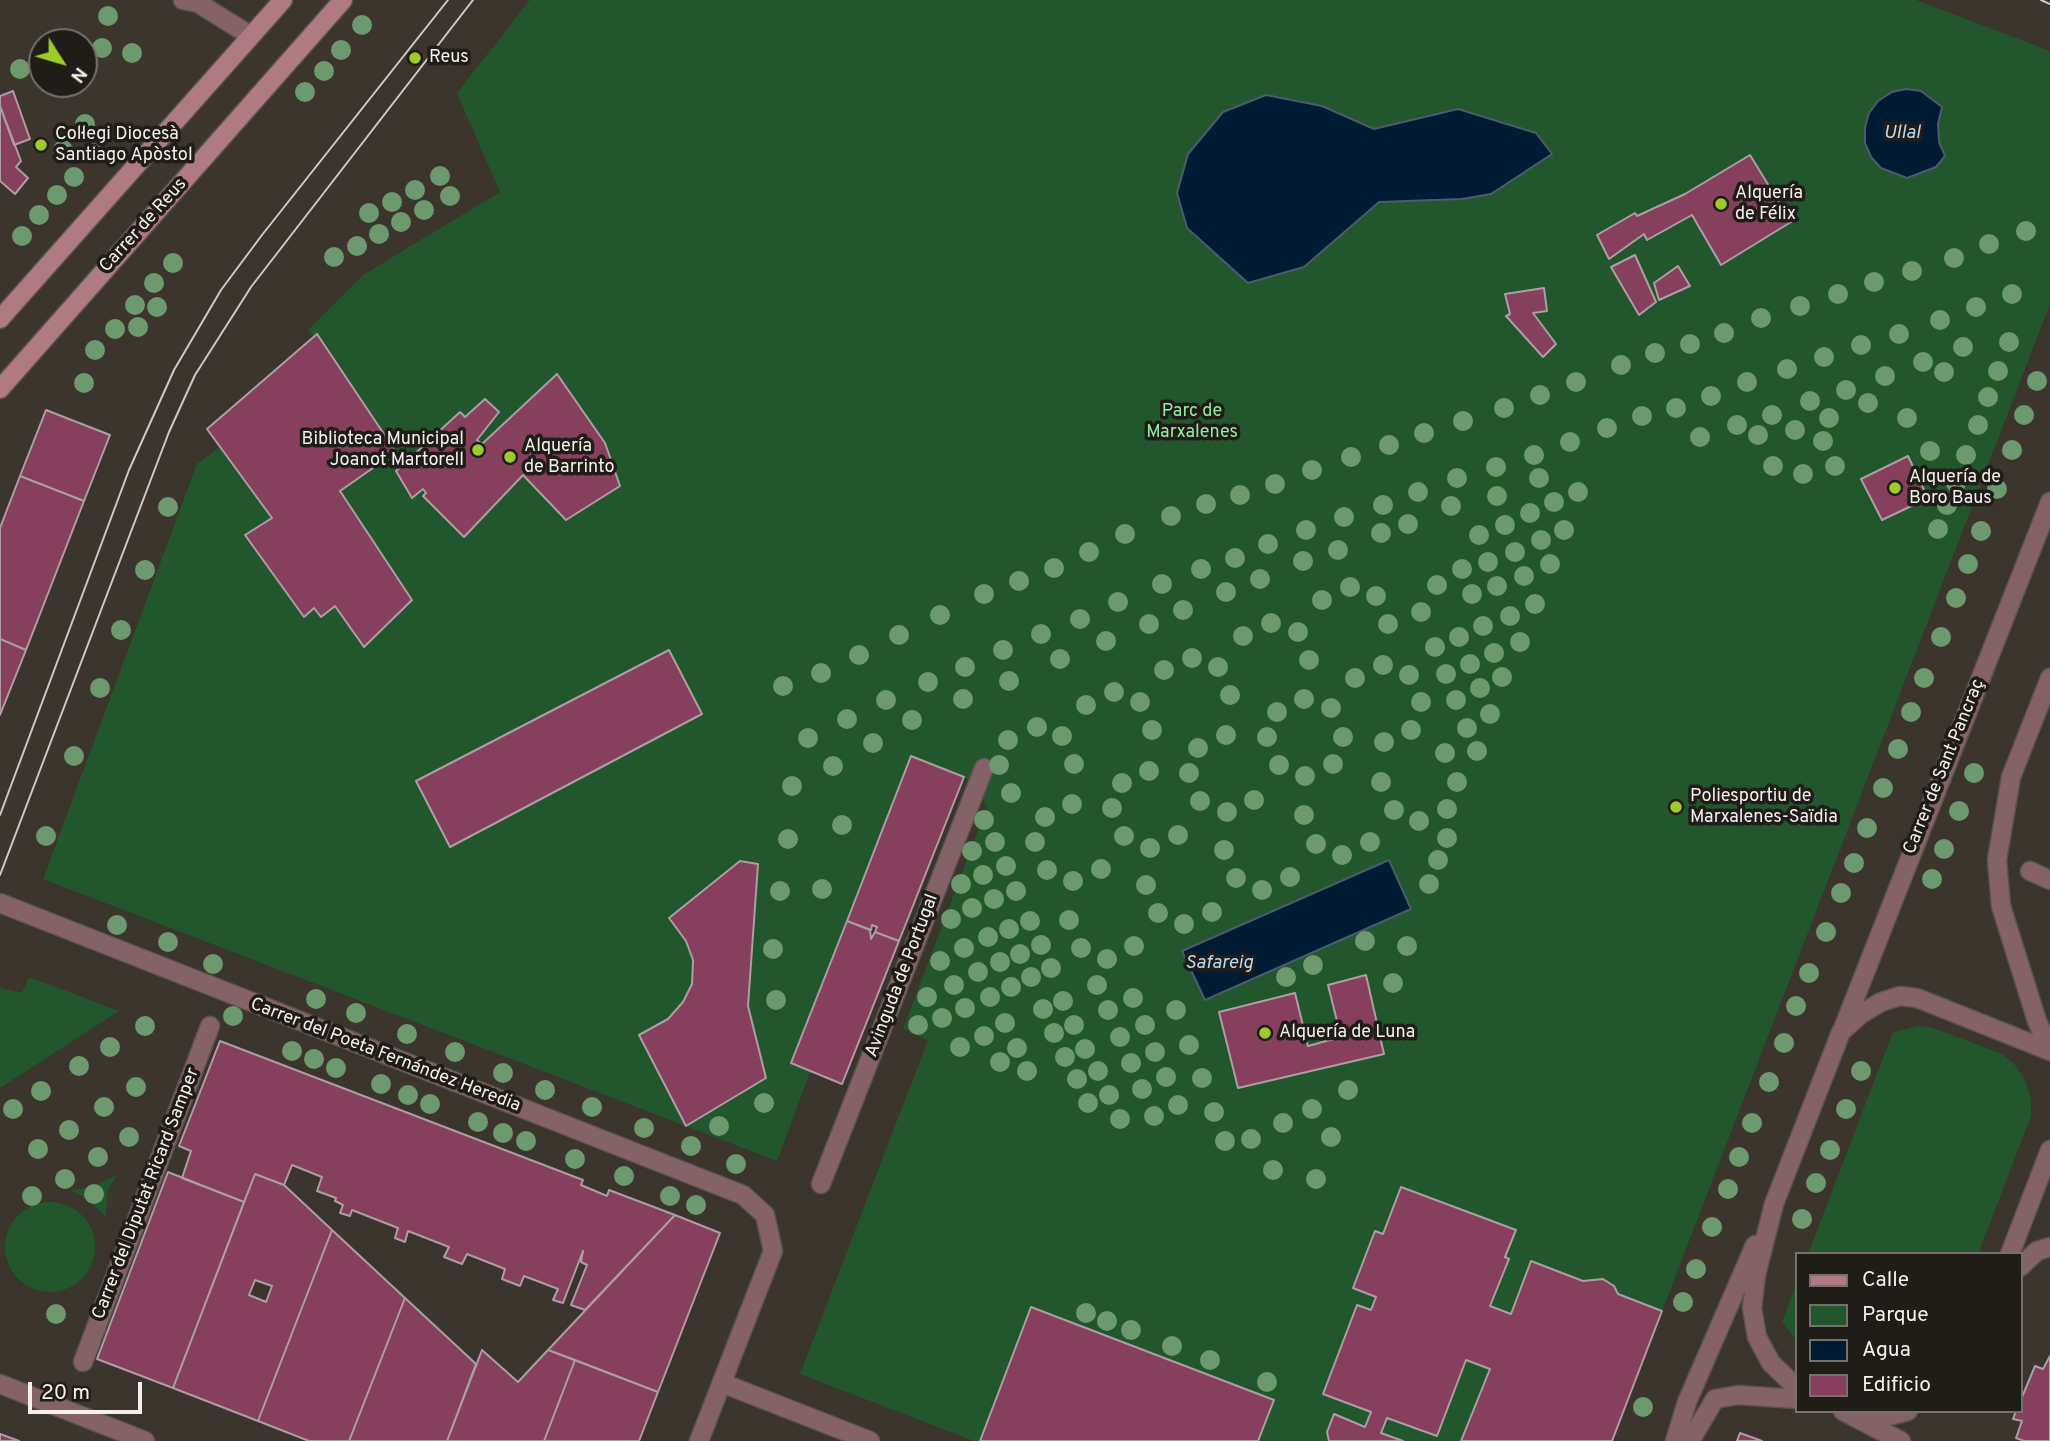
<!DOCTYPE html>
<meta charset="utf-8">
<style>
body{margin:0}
#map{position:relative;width:2050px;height:1441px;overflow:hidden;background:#3c352d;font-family:Overpass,sans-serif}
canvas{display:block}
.legend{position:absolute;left:1795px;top:1252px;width:228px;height:161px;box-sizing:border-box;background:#201d19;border:2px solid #75716d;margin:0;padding:9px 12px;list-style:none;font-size:21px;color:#f5f0eb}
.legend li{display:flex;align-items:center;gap:14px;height:35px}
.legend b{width:35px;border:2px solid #75716d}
.north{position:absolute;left:28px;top:28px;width:70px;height:70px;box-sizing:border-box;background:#201d19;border:2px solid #75716d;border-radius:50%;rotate:127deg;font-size:19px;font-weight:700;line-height:28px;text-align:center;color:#f5f0eb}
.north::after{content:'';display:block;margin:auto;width:24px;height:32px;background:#a0c92c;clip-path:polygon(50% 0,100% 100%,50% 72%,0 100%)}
.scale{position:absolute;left:28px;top:1382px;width:114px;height:32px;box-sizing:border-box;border:4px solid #f5f0eb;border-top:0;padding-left:9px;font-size:21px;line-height:24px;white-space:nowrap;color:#f5f0eb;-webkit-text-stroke:5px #201d19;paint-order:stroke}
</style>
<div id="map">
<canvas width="2050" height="1441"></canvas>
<ul class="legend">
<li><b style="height:9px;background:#b07a83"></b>Calle</li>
<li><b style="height:19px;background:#22572d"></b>Parque</li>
<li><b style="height:19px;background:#001c35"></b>Agua</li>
<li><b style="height:19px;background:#86405e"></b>Edificio</li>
</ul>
<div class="north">N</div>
<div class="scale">20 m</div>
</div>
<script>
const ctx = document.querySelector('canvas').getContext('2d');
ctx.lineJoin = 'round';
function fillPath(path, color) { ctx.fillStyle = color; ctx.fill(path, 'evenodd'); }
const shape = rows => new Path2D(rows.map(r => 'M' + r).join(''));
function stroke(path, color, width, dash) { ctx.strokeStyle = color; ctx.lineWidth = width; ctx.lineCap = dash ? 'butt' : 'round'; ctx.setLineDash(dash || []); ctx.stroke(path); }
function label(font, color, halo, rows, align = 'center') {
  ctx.font = font + ' Overpass,sans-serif'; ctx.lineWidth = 7; ctx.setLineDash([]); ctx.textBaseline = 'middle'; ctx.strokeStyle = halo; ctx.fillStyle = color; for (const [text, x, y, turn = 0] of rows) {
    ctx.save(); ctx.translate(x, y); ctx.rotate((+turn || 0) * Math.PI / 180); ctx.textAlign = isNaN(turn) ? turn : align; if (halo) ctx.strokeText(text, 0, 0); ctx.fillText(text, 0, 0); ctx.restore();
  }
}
const green = shape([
 [530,0,1916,0,2050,51,2050,304,1612,1441,974,1441,800,1374,928,1040,903,1029,987,807,974,782,911,756,791,1063,810,1072,777,1161,43,879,197,464,220,447,207,429,313,338,308,330,363,275,500,192,457,93],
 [29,977,119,1011,0,1088,0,988,22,993],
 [1919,1026,1933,1028,2002,1054,2014,1064,2024,1078,2031,1098,2031,1116,1978,1254,1808,1254,1893,1032],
 [117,1175,107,1191,106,1217,87,1198,69,1190,90,1188],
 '5 1247a45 45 0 1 1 90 0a45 45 0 1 1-90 0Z',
 [1796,1285,1796,1340,1782,1322]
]);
const water = shape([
 [1906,89,1921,91,1942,107,1938,124,1939,142,1945,156,1936,167,1907,178,1881,168,1871,157,1865,143,1865,127,1869,113,1878,101,1892,92,1906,89],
 [1266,95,1322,106,1374,129,1458,109,1536,133,1552,154,1491,194,1462,199,1379,202,1304,267,1248,283,1187,228,1177,193,1188,154,1223,112,1266,95],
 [1389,860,1411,909,1205,1000,1182,951,1389,860]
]);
const building = shape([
 [13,91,30,139,14,145,0,106,0,96,13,91],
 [0,106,21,161,16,167,28,178,15,194,0,181,0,106],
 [1750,155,1791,222,1721,265,1692,215,1647,240,1644,234,1609,259,1597,235,1635,213,1637,216,1685,194,1750,155],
 [1635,255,1656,302,1639,315,1611,267,1635,255],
 [1678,266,1690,286,1659,300,1654,283,1678,266],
 [1544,288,1547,311,1533,313,1556,344,1543,357,1506,316,1510,314,1505,294,1544,288],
 [317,334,396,452,340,491,412,600,364,647,335,606,321,617,314,608,304,617,245,535,272,518,207,429,317,334],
 [557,374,605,443,620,486,566,520,523,475,464,537,423,496,426,493,423,489,412,498,396,471,460,412,465,417,485,399,499,412,477,440,482,444,557,374],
 [46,410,110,435,84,501,20,476,46,410],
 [1908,456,1928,498,1882,520,1861,479,1908,456],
 [20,476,84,501,26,650,0,639,0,528,20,476],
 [0,639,26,650,0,715,0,639],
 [669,650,702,714,450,847,416,781,669,650],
 [911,756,964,777,899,941,875,932,877,927,872,925,871,930,847,921,911,756],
 [740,861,758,864,748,1006,766,1078,686,1126,639,1035,668,1019,683,1002,692,984,693,960,686,941,669,918,740,861],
 [847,921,870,930,871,939,875,932,899,941,842,1084,791,1063,847,921],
 [1366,975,1384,1054,1238,1088,1219,1012,1295,993,1308,1046,1341,1037,1328,985,1366,975],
 [220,1041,583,1180,581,1185,607,1196,609,1190,675,1215,585,1310,571,1305,587,1265,581,1262,583,1251,563,1303,553,1300,558,1289,524,1276,520,1286,502,1279,505,1269,467,1254,462,1264,444,1257,449,1247,408,1231,405,1242,395,1238,398,1228,352,1210,350,1216,340,1213,343,1205,335,1201,336,1198,317,1191,322,1177,292,1165,284,1185,255,1174,244,1202,182,1178,191,1151,179,1146,220,1041],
 [168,1172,244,1202,173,1388,97,1359,168,1172],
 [255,1174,284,1185,332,1230,258,1421,173,1388,255,1174],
 [255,1280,272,1286,266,1302,249,1295,255,1280],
 [1401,1187,1516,1230,1505,1257,1509,1259,1490,1306,1511,1314,1531,1261,1583,1281,1603,1279,1614,1286,1618,1294,1662,1311,1612,1441,1461,1441,1490,1369,1466,1360,1437,1436,1387,1418,1381,1433,1403,1441,1329,1441,1327,1432,1334,1414,1365,1427,1371,1412,1323,1394,1357,1305,1371,1310,1376,1297,1353,1288,1375,1231,1383,1234,1401,1187],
 [675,1215,720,1233,658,1392,548,1350,675,1215],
 [332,1230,405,1298,349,1441,309,1441,258,1421,332,1230],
 [405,1298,476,1364,447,1441,349,1441,405,1298],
 [1031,1307,1274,1400,1258,1441,980,1441,1031,1307],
 [482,1350,518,1382,548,1350,575,1360,544,1441,447,1441,482,1350],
 [2050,1356,2050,1441,2024,1441,2016,1438,2022,1421,2013,1419,2016,1411,2020,1411,2020,1402,2035,1366,2043,1369,2050,1356],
 [575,1360,658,1392,639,1441,544,1441,575,1360],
 [1740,1433,1762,1441,1737,1441,1740,1433],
 [0,1434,19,1441,0,1441,0,1434]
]);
const street = shape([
 [183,0,198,3,251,36],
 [2050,678,2011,777,1997,860,2001,906,2037,1021,2050,1050],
 [2030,871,2050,880],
 [0,903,743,1195,765,1215,773,1251,699,1441],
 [1844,1026,2050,502],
 [821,1184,984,768],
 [2010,1254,2050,1150],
 [2020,1267,2037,1251,2050,1247],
 [83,1362,210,1026],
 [722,1383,870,1441],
 [0,1384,145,1441],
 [1796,1387,1771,1363,1757,1337,1752,1308,1756,1275,1774,1204,1841,1032,1861,1014,1881,1002,1900,996,1917,998,2050,1051],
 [1843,1411,1851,1415,1889,1416,1908,1411],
 [1854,1417,1901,1441],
 [1675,1441,1687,1402,1755,1245],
 [1690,1441,1715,1399,1738,1395,1796,1399]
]);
const secondary = shape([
 [0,319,283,0],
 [0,389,343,0]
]);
const tram = shape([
 [2041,0,2050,4],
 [0,815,129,470,174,370,221,290,262,235,448,0],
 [0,875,169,432,195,375,251,287,473,0]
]);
const trees = [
 [108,16],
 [362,25],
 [102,48],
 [341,50],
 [132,53],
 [20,69],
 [324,71],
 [305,92],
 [85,124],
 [63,150],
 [94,153],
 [440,176],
 [74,177],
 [415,190],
 [57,195],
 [450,196],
 [392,202],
 [424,210],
 [369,213],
 [39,215],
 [401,222],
 [2026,231],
 [379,234],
 [22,236],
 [1989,244],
 [357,246],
 [334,257],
 [1954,258],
 [173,263],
 [1912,271],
 [1874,282],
 [154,283],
 [1838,294],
 [2012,294],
 [135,305],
 [1800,306],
 [157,307],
 [1976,307],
 [1761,318],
 [1940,320],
 [138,327],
 [115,329],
 [1724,333],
 [1899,334],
 [2009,342],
 [1690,344],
 [1861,345],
 [1963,347],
 [95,350],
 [1655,353],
 [1824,357],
 [1923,362],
 [1621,365],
 [1787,369],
 [1998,371],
 [1944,372],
 [1885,376],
 [2037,381],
 [1576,382],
 [1747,382],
 [84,383],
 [1846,390],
 [1540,395],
 [1711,396],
 [1988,397],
 [1810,401],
 [1868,403],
 [1504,408],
 [1676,408],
 [1772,415],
 [2024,415],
 [1642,416],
 [1829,418],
 [1907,418],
 [1463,421],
 [1737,425],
 [1978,425],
 [1607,428],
 [1795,430],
 [1424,433],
 [1758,435],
 [1700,437],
 [1823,441],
 [1570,442],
 [1389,445],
 [2012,450],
 [1930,451],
 [1534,455],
 [1966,455],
 [1351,457],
 [1773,466],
 [1835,466],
 [1496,467],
 [1312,470],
 [1803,474],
 [1457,478],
 [1539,478],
 [1956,483],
 [1275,484],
 [1997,489],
 [1418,492],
 [1578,492],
 [1240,495],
 [1497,496],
 [1554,502],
 [1206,504],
 [1383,505],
 [1947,505],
 [1451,506],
 [168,507],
 [1530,513],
 [1171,516],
 [1344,517],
 [1408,524],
 [1505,525],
 [1938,529],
 [1306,530],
 [1564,530],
 [1981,531],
 [1381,533],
 [1125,534],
 [1479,535],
 [1541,540],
 [1268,544],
 [1338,550],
 [1089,552],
 [1515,552],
 [1235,558],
 [1303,561],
 [1488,562],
 [1550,564],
 [1968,564],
 [1054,568],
 [1201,569],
 [1462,569],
 [145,570],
 [1524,576],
 [1260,579],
 [1019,581],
 [1162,584],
 [1437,585],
 [1497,586],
 [1350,587],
 [1226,592],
 [984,594],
 [1472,594],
 [1376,596],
 [1956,598],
 [1322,600],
 [1118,602],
 [1535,604],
 [1183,610],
 [1421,612],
 [940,615],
 [1510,616],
 [1080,619],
 [1271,623],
 [1149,624],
 [1388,624],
 [1483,626],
 [121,630],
 [1298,632],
 [1041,634],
 [899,635],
 [1243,636],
 [1459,637],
 [1941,637],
 [1106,641],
 [1520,642],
 [1435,647],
 [1003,650],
 [1494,653],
 [859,655],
 [1192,658],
 [1060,659],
 [1309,660],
 [1470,664],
 [1383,665],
 [965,667],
 [1218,667],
 [1164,670],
 [821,673],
 [1446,674],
 [1409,675],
 [1502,677],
 [1355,678],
 [1924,678],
 [1009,681],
 [928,682],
 [783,686],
 [100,688],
 [1480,688],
 [1114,692],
 [1230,695],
 [963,699],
 [1304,699],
 [886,700],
 [1456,700],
 [1140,702],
 [1421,702],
 [1086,705],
 [1331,708],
 [1277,712],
 [1911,712],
 [1490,714],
 [847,719],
 [912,720],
 [1037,727],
 [1467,728],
 [1152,730],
 [1411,730],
 [1226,735],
 [1062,736],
 [1267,737],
 [1343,737],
 [808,738],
 [1008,740],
 [1384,742],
 [873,743],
 [1198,748],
 [1898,749],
 [1477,751],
 [1445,753],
 [74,756],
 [1074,764],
 [1333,764],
 [999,765],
 [1279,765],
 [833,766],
 [1149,771],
 [1189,773],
 [1974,773],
 [1305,776],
 [1381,782],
 [1457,782],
 [1122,783],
 [792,786],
 [1883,788],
 [1011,793],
 [1254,800],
 [1200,801],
 [1072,804],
 [1112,808],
 [1447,809],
 [1394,810],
 [1959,811],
 [1227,812],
 [1304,815],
 [1045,817],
 [984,820],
 [1419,821],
 [842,825],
 [1867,828],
 [1178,835],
 [46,836],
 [1124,836],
 [1447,838],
 [788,839],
 [995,842],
 [1035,842],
 [1370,842],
 [1316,844],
 [1150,848],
 [1944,849],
 [1224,850],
 [972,851],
 [1342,855],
 [1438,860],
 [1854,863],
 [1006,866],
 [1101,869],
 [1047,870],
 [983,875],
 [1290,877],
 [1236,878],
 [1932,879],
 [1073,881],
 [961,884],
 [1429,884],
 [1146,885],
 [822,889],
 [1262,890],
 [780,891],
 [1016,891],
 [1841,893],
 [994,899],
 [972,908],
 [1212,912],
 [1158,913],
 [951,919],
 [1069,920],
 [1030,921],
 [1184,924],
 [117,925],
 [1009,929],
 [1826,932],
 [988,937],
 [1365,941],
 [168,942],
 [1041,945],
 [1134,946],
 [1407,946],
 [964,948],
 [1081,948],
 [773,949],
 [1020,954],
 [1107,959],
 [940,961],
 [1000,962],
 [213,964],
 [1313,965],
 [1051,968],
 [978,972],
 [1809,973],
 [1031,977],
 [1286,977],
 [1393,983],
 [954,985],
 [1097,985],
 [1011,987],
 [927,997],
 [990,997],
 [1133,998],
 [316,999],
 [776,1000],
 [1063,1001],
 [1796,1006],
 [965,1008],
 [1043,1009],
 [1108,1010],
 [1176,1010],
 [356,1013],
 [233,1016],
 [942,1018],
 [1005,1023],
 [918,1025],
 [1074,1025],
 [1145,1025],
 [145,1026],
 [1054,1033],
 [407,1034],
 [984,1036],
 [1120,1037],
 [1784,1043],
 [1189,1045],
 [110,1047],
 [960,1047],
 [1017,1048],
 [1085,1049],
 [292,1051],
 [455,1052],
 [1155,1052],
 [1065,1057],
 [314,1059],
 [1000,1062],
 [1131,1063],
 [79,1066],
 [336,1068],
 [1027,1071],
 [1098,1071],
 [1861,1071],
 [503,1073],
 [1166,1077],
 [1202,1078],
 [1077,1079],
 [1769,1082],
 [381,1084],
 [136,1087],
 [1142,1089],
 [545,1090],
 [1348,1090],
 [41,1091],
 [408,1095],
 [1109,1095],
 [764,1103],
 [1088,1103],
 [430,1104],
 [1178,1105],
 [104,1107],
 [592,1107],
 [13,1109],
 [1312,1109],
 [1846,1109],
 [1214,1112],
 [1154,1116],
 [1120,1119],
 [478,1122],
 [1283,1123],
 [1752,1123],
 [719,1126],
 [644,1128],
 [69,1130],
 [503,1133],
 [129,1137],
 [1331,1137],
 [1251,1139],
 [526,1141],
 [1225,1141],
 [691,1146],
 [38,1149],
 [1830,1150],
 [98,1157],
 [1739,1157],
 [575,1159],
 [736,1164],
 [1273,1170],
 [624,1176],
 [65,1179],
 [1316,1179],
 [1816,1183],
 [1728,1189],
 [94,1194],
 [32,1196],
 [670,1196],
 [696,1205],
 [1802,1219],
 [1712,1227],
 [1696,1269],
 [1683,1302],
 [1086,1313],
 [56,1314],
 [1107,1321],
 [1131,1330],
 [1172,1346],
 [1210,1360],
 [1267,1382],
 [1643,1407]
];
const markers = [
 [415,58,7,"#a0c92c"],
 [41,145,7,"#a0c92c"],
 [1721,204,7,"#a0c92c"],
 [478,450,7,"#a0c92c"],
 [510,457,7,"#a0c92c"],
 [1895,488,7,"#a0c92c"],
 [1676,807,7,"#a0c92c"],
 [1265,1033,7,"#a0c92c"]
];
const poiNames = [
 ["Reus",429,58],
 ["Col·legi Diocesà",55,135],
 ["Santiago Apòstol",55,156],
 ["Alquería",1735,194],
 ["de Félix",1735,215],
 ["Biblioteca Municipal",464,440,"right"],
 ["Joanot Martorell",464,461,"right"],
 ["Alquería",524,447],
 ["de Barrinto",524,468],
 ["Alquería de",1909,478],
 ["Boro Baus",1909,499],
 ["Poliesportiu de",1690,797],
 ["Marxalenes-Saïdia",1690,818],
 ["Alquería de Luna",1279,1033]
];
const streetNames = [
 ["Carrer de Reus",144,226,-48],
 ["Carrer de Sant Pancraç",1945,767,-68],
 ["Avinguda de Portugal",903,976,-69],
 ["Carrer del Poeta Fernández Heredia",385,1056,21],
 ["Carrer del Diputat Ricard Samper",147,1194,-69]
];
const parkNames = [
 ["Parc de",1192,412],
 ["Marxalenes",1192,433]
];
const waterNames = [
 ["Ullal",1902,134],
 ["Safareig",1219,964]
];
fillPath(green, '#22572d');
fillPath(water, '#001c35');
stroke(water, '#4a5c6c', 2);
fillPath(building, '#86405e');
stroke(building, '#ac9ea3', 2);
stroke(street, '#5a534b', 21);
stroke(secondary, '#5a534b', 21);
stroke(street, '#856268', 18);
stroke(secondary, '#b07a83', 18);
stroke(tram, '#cec8c3', 2);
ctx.fillStyle = '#6c996d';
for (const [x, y] of trees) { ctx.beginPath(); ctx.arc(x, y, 10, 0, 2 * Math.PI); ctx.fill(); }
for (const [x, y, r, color] of markers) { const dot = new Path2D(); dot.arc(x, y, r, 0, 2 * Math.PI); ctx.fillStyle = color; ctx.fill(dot); stroke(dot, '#201d19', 2.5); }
label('18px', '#f5f0eb', '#201d19', poiNames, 'left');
label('18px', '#f5f0eb', '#201d19', streetNames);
label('18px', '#94eba2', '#201d19', parkNames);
label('italic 19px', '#bad9f6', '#201d19', waterNames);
</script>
